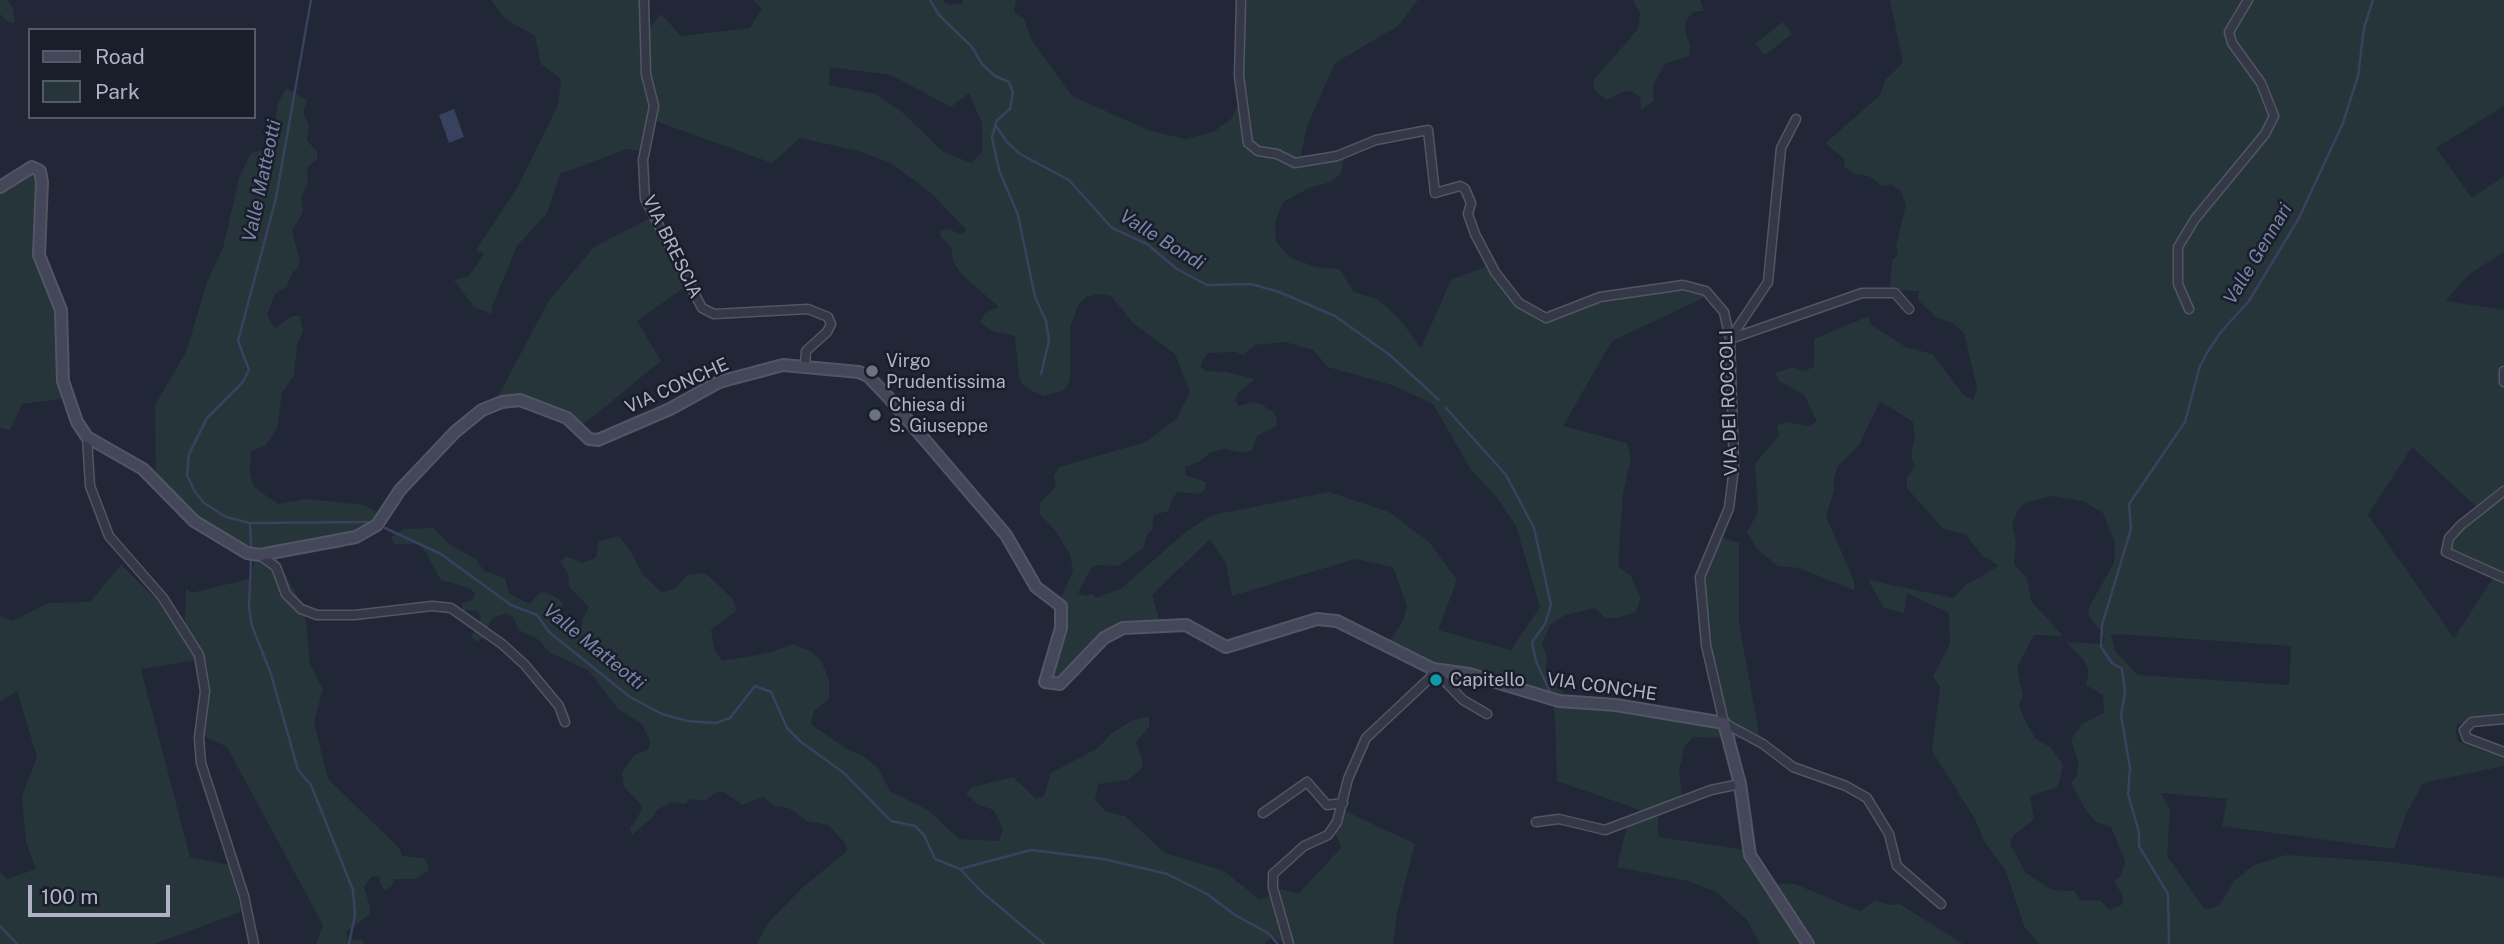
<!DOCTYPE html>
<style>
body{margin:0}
#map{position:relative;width:2504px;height:944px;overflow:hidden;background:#212736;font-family:"Public Sans",sans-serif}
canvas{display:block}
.legend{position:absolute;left:28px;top:28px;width:228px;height:91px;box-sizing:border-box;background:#1a1e2b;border:2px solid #565a68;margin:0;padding:9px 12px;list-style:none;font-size:21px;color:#afb3c3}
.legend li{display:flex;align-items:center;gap:14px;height:35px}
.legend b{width:35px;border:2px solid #565a68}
.scale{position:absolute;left:28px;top:885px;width:142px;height:32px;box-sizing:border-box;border:4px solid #afb3c3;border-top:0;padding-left:9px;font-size:21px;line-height:24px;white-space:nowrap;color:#afb3c3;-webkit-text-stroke:5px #1a1e2b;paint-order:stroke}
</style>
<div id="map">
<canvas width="2504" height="944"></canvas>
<ul class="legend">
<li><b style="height:9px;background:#434759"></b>Road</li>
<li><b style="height:19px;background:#26353a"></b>Park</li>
</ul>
<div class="scale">100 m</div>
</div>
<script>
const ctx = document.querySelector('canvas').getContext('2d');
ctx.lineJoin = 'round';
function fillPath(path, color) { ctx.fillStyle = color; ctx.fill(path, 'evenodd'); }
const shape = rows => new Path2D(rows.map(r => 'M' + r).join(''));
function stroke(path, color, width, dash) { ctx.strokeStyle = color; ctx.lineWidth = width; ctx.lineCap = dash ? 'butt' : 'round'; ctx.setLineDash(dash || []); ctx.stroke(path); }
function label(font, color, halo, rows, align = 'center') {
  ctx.font = font + ' "Public Sans",sans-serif'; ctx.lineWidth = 5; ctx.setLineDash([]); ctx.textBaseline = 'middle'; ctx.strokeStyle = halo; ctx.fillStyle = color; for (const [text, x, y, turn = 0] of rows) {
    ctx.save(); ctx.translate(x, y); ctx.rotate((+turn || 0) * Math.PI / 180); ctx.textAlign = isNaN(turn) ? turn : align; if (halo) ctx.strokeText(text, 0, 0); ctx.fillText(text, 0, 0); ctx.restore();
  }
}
const green = shape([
 [0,0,7,0,13,8,15,23,8,22,0,14],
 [491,0,644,0,647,31,661,14,681,36,750,28,762,8,753,0,942,0,950,5,963,3,963,0,1016,0,1014,12,1024,19,1031,39,1072,96,1148,130,1185,139,1213,132,1231,119,1241,98,1236,45,1240,0,1418,0,1398,26,1335,63,1307,126,1301,155,1345,154,1341,173,1331,182,1309,188,1283,202,1275,222,1276,242,1291,258,1316,267,1339,269,1354,292,1377,299,1399,318,1421,348,1451,280,1492,264,1497,279,1554,321,1602,296,1689,290,1708,296,1612,341,1563,426,1627,443,1631,459,1623,493,1618,566,1631,576,1641,598,1636,612,1617,618,1605,618,1595,608,1565,615,1550,625,1542,644,1547,657,1546,669,1570,702,1721,726,1699,611,1698,571,1714,535,1739,543,1739,623,1760,739,1693,737,1684,748,1679,771,1682,796,1658,812,1658,837,1745,850,1771,884,1795,884,1860,911,1876,900,1888,905,1900,904,1963,944,1760,944,1747,920,1716,892,1688,881,1617,867,1627,826,1639,819,1640,810,1557,781,1555,717,1552,700,1435,672,1387,645,1403,621,1407,606,1393,567,1355,559,1232,596,1226,564,1210,539,1152,595,1161,625,1121,630,1090,643,1064,682,1043,683,1040,676,1059,618,1058,605,1073,571,1070,555,1057,533,1040,514,1040,503,1056,486,1054,476,1059,467,1146,442,1177,418,1190,392,1175,354,1133,323,1111,296,1100,294,1086,297,1079,304,1070,327,1070,381,1063,391,1044,396,1030,390,1023,385,1019,377,1015,336,992,331,980,322,985,313,999,307,961,274,953,261,951,247,941,237,940,231,948,229,961,234,967,230,931,193,891,163,858,151,800,138,772,163,650,119,645,151,627,149,560,174,547,213,517,246,492,307,492,314,474,307,454,280,469,276,484,254,476,250,518,186,558,105,561,79,541,64,535,36,505,19],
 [830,67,891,75,951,107,969,93,982,123,982,152,971,163,942,151,901,111,875,94,829,85],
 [1285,342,1313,350,1328,367,1392,385,1433,404,1471,470,1496,496,1516,526,1540,607,1511,650,1438,630,1457,580,1429,542,1389,512,1329,492,1213,515,1188,530,1122,588,1096,598,1092,594,1085,596,1078,593,1091,568,1098,565,1119,566,1143,548,1147,535,1152,530,1154,515,1168,511,1173,497,1178,492,1199,494,1205,490,1206,482,1185,475,1185,467,1199,462,1210,453,1224,449,1245,453,1252,450,1257,436,1276,426,1277,418,1273,412,1261,404,1253,402,1239,406,1235,400,1238,393,1255,379,1227,372,1205,371,1200,366,1207,353,1236,352,1243,355,1255,345],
 [1633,0,1700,0,1704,11,1693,12,1686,21,1685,31,1690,45,1689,56,1665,64,1653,85,1654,101,1641,110,1640,97,1633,92,1625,91,1606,100,1595,90,1593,81,1638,29,1640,13],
 [1890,0,2504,0,2504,106,2436,148,2472,198,2504,176,2504,252,2468,275,2446,301,2504,310,2504,716,2457,724,2456,733,2458,742,2504,758,2504,766,2423,783,2406,814,2394,849,2222,826,2227,799,2161,793,2170,811,2167,856,2204,908,2211,909,2219,905,2235,880,2254,865,2286,855,2392,862,2504,878,2504,944,2040,944,2025,928,2006,871,1984,841,1975,819,1932,751,1940,687,1933,676,1950,644,1949,613,1907,593,1904,613,1884,608,1868,580,1954,598,1964,586,1999,566,1983,556,1965,534,1943,529,1907,488,1907,478,1915,466,1911,456,1915,436,1913,422,1880,401,1859,445,1838,466,1834,478,1834,491,1826,516,1854,581,1854,590,1799,568,1778,566,1757,549,1747,533,1758,511,1755,464,1779,435,1777,426,1785,422,1810,426,1817,421,1804,395,1779,381,1775,373,1793,367,1803,371,1814,367,1814,339,1869,316,1870,324,1906,347,1932,354,1964,395,1973,400,1977,388,1964,333,1954,324,1936,317,1918,300,1919,291,1890,290,1892,260,1898,255,1896,246,1906,205,1901,192,1891,184,1882,186,1869,176,1856,174,1844,167,1845,160,1826,143,1880,95,1885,80,1903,63],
 [2412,447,2482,512,2459,532,2450,550,2497,572,2454,638,2368,515],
 [2052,496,2083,501,2103,513,2115,543,2114,563,2089,607,2088,614,2105,638,2103,644,2066,642,2083,659,2089,671,2086,685,2103,695,2104,713,2082,724,2071,740,2078,761,2077,776,2071,783,2085,809,2096,822,2111,827,2125,861,2121,875,2114,882,2122,894,2123,904,2110,910,2100,900,2082,901,2074,891,2052,890,2026,873,2010,844,2013,836,2034,819,2030,796,2058,787,2063,764,2050,747,2035,738,2024,718,2019,705,2023,697,2017,667,2034,635,2063,636,2031,601,2027,578,2014,564,2016,541,2012,525,2017,512,2024,503],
 [2119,634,2291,646,2289,685,2138,675,2115,651,2111,635],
 [1783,22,1792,34,1765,55,1755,44],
 [287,88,307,100,303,113,309,126,307,141,317,151,317,159,307,168,308,183,301,197,303,212,292,231,300,261,298,268,292,273,287,286,275,294,267,315,275,328,292,316,300,316,303,331,297,345,294,375,282,393,277,428,265,446,251,451,250,472,253,486,278,504,307,499,364,505,380,514,367,536,339,549,274,553,305,611,310,664,323,689,314,722,328,779,400,849,402,856,423,858,428,864,428,871,416,879,394,879,392,886,385,890,380,884,380,877,373,876,368,881,364,887,370,907,369,915,346,932,347,939,362,940,364,944,316,944,323,925,227,747,200,734,200,713,208,681,206,663,203,659,141,669,190,857,230,865,241,912,154,944,0,944,0,872,7,879,36,869,26,842,22,796,37,757,17,691,0,702,0,616,13,621,48,603,90,602,121,565,185,627,186,588,191,593,249,579,258,553,244,552,156,489,155,405,186,352,207,282,223,248,239,178,251,153,272,148,278,102],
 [28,171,38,177,40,246,56,312,61,399,22,404,10,430,0,428,0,183],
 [660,213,667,241,688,285,637,321,661,361,574,432,552,417,495,402,548,302,594,247],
 [433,528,449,544,476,559,484,571,505,578,509,593,529,604,540,593,547,592,560,600,563,607,560,614,576,630,582,627,582,620,589,607,569,587,568,573,560,562,566,556,582,563,596,558,599,541,619,536,630,550,642,574,662,593,677,587,687,575,705,573,732,598,737,610,711,630,714,649,722,661,768,653,793,644,812,652,822,662,829,681,829,699,814,711,811,724,845,748,864,757,879,769,890,791,928,810,959,839,999,841,1003,829,994,810,979,805,966,794,972,787,1013,777,1036,799,1044,796,1051,773,1098,748,1112,733,1133,720,1149,716,1149,727,1136,742,1143,762,1141,769,1128,780,1098,784,1095,800,1106,812,1125,816,1165,853,1224,871,1260,900,1282,889,1298,894,1341,848,1334,829,1343,810,1415,844,1397,913,1393,944,1284,944,1272,936,1265,944,757,944,768,923,803,887,845,853,847,848,843,841,828,825,807,821,789,808,775,806,763,797,742,805,724,792,717,792,705,801,691,799,685,804,671,802,657,810,654,816,632,835,630,828,642,810,640,803,624,787,622,773,634,755,648,750,650,741,642,724,618,709,589,671,549,652,539,640,519,630,513,617,506,613,492,618,483,638,477,642,471,637,481,617,477,611,463,610,462,603,471,601,475,594,470,588,441,580,423,548,417,544,394,544,391,537,404,529]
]);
const water = shape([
 [454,109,464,137,449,143,439,115]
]);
const stream = shape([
 [311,0,276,198,238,341,249,370,243,382,207,418,189,454,187,475,195,492,204,503,226,517,250,523,372,522],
 [930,0,939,15,972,47,982,64,995,76,1009,82,1013,92,1010,109,997,120,992,137,999,170,1018,215,1035,297,1046,321,1049,341,1041,374],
 [996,126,1007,142,1020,154,1069,180,1112,228,1147,244,1177,269,1207,285,1251,284,1279,292,1335,316,1391,356,1439,400],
 [1446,408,1506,475,1534,528,1551,605,1545,624,1532,642,1536,661,1550,692],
 [250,523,251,545],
 [385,528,441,554,511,605,537,615,549,632,630,697,662,714,687,721,716,723,730,718,755,686,771,692,787,728,801,742,844,773,891,821,915,826,924,835,935,859,960,869,982,892,1044,944],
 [251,560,249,607,252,626,271,674,298,770,311,785,353,890,355,915,349,944],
 [960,869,1031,850,1104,859,1167,874,1207,894,1235,915,1268,933,1278,944],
 [0,926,17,944],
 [2169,944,2168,894,2139,846,2139,832,2128,794,2130,768,2121,715,2125,692,2122,669,2112,663,2101,647,2102,625,2131,529,2129,504,2185,422,2200,366,2208,351,2221,332,2249,301,2299,218,2343,123,2358,76,2364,28,2373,0]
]);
const street = shape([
 [644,0,646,74,654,106,643,160,645,199,702,308,714,314,808,309,828,317,831,324,827,332,806,351,805,365],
 [1241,0,1239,76,1248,143,1258,151,1277,154,1295,163,1337,156,1376,140,1428,130,1435,193,1460,186,1465,189,1471,203,1468,214,1475,234,1495,272,1519,303,1546,318,1600,297,1683,285,1706,291,1724,312,1730,339,1734,468,1729,508,1700,577,1706,645,1724,723,1763,744,1793,767,1846,786,1867,798,1889,834,1897,866,1941,904],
 [2189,309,2178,284,2178,247,2195,219,2265,134,2274,116,2261,83,2232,43,2229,32,2248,0],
 [1730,339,1768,282,1781,148,1796,119],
 [1730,339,1862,293,1895,293,1909,309],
 [2504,371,2504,382],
 [87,437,90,486,109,536,163,598,199,655,205,691,199,738,201,763,244,896,254,944],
 [2504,491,2461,525,2449,538,2446,552,2504,578],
 [260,555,276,567,286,594,301,609,317,615,355,615,432,606,451,608,502,644,525,665,559,706,565,722],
 [2504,719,2472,722,2464,730,2467,738,2504,752],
 [1263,813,1307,782,1327,805,1343,803],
 [1536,822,1559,819,1605,830,1711,790,1740,784],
 [1289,944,1273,888,1273,874,1304,846,1328,835,1337,822,1348,779,1366,738,1431,677,1433,669,1463,700,1487,714]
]);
const secondary = shape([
 [0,187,32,167,40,171,42,182,39,255,61,310,63,381,77,422,87,437,143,469,194,521,247,553,260,555,356,537,377,525,400,490,455,432,482,410,502,402,520,400,567,418,589,439,598,440,670,409,719,382,783,365,859,372,868,376,889,398,1006,535,1036,587,1061,606,1061,628,1045,682,1060,684,1104,638,1123,628,1186,625,1226,647,1317,619,1337,621,1433,669,1469,674,1559,701,1616,705,1724,723,1740,784,1750,855,1808,944]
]);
const markers = [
 [872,371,7,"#6b7280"],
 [875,415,7,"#6b7280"],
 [1436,680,7,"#0f9aa8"]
];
const streetNames = [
 ["VIA BRESCIA",672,247,64],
 ["VIA CONCHE",677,386,-24],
 ["VIA DEI ROCCOLI",1729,403,-92],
 ["VIA CONCHE",1602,687,8]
];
const poiNames = [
 ["Virgo",886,361],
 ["Prudentissima",886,382],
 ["Chiesa di",889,405],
 ["S. Giuseppe",889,426],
 ["Capitello",1450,680]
];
const waterNames = [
 ["Valle Matteotti",262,181,-78],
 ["Valle Bondi",1162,240,32],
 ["Valle Gennari",2258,254,-59],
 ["Valle Matteotti",594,647,39]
];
fillPath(green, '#26353a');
fillPath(water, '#38415e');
stroke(stream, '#38415e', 2.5);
stroke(street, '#525664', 11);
stroke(secondary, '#525664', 14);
stroke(street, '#353947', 8);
stroke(secondary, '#434759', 10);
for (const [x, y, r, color] of markers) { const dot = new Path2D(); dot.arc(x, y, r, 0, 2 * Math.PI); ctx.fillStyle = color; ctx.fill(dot); stroke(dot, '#1a1e2b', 2.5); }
label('18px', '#afb3c3', '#1a1e2b', streetNames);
label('18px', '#afb3c3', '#1a1e2b', poiNames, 'left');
label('italic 19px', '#7986aa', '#1a1e2b', waterNames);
</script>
